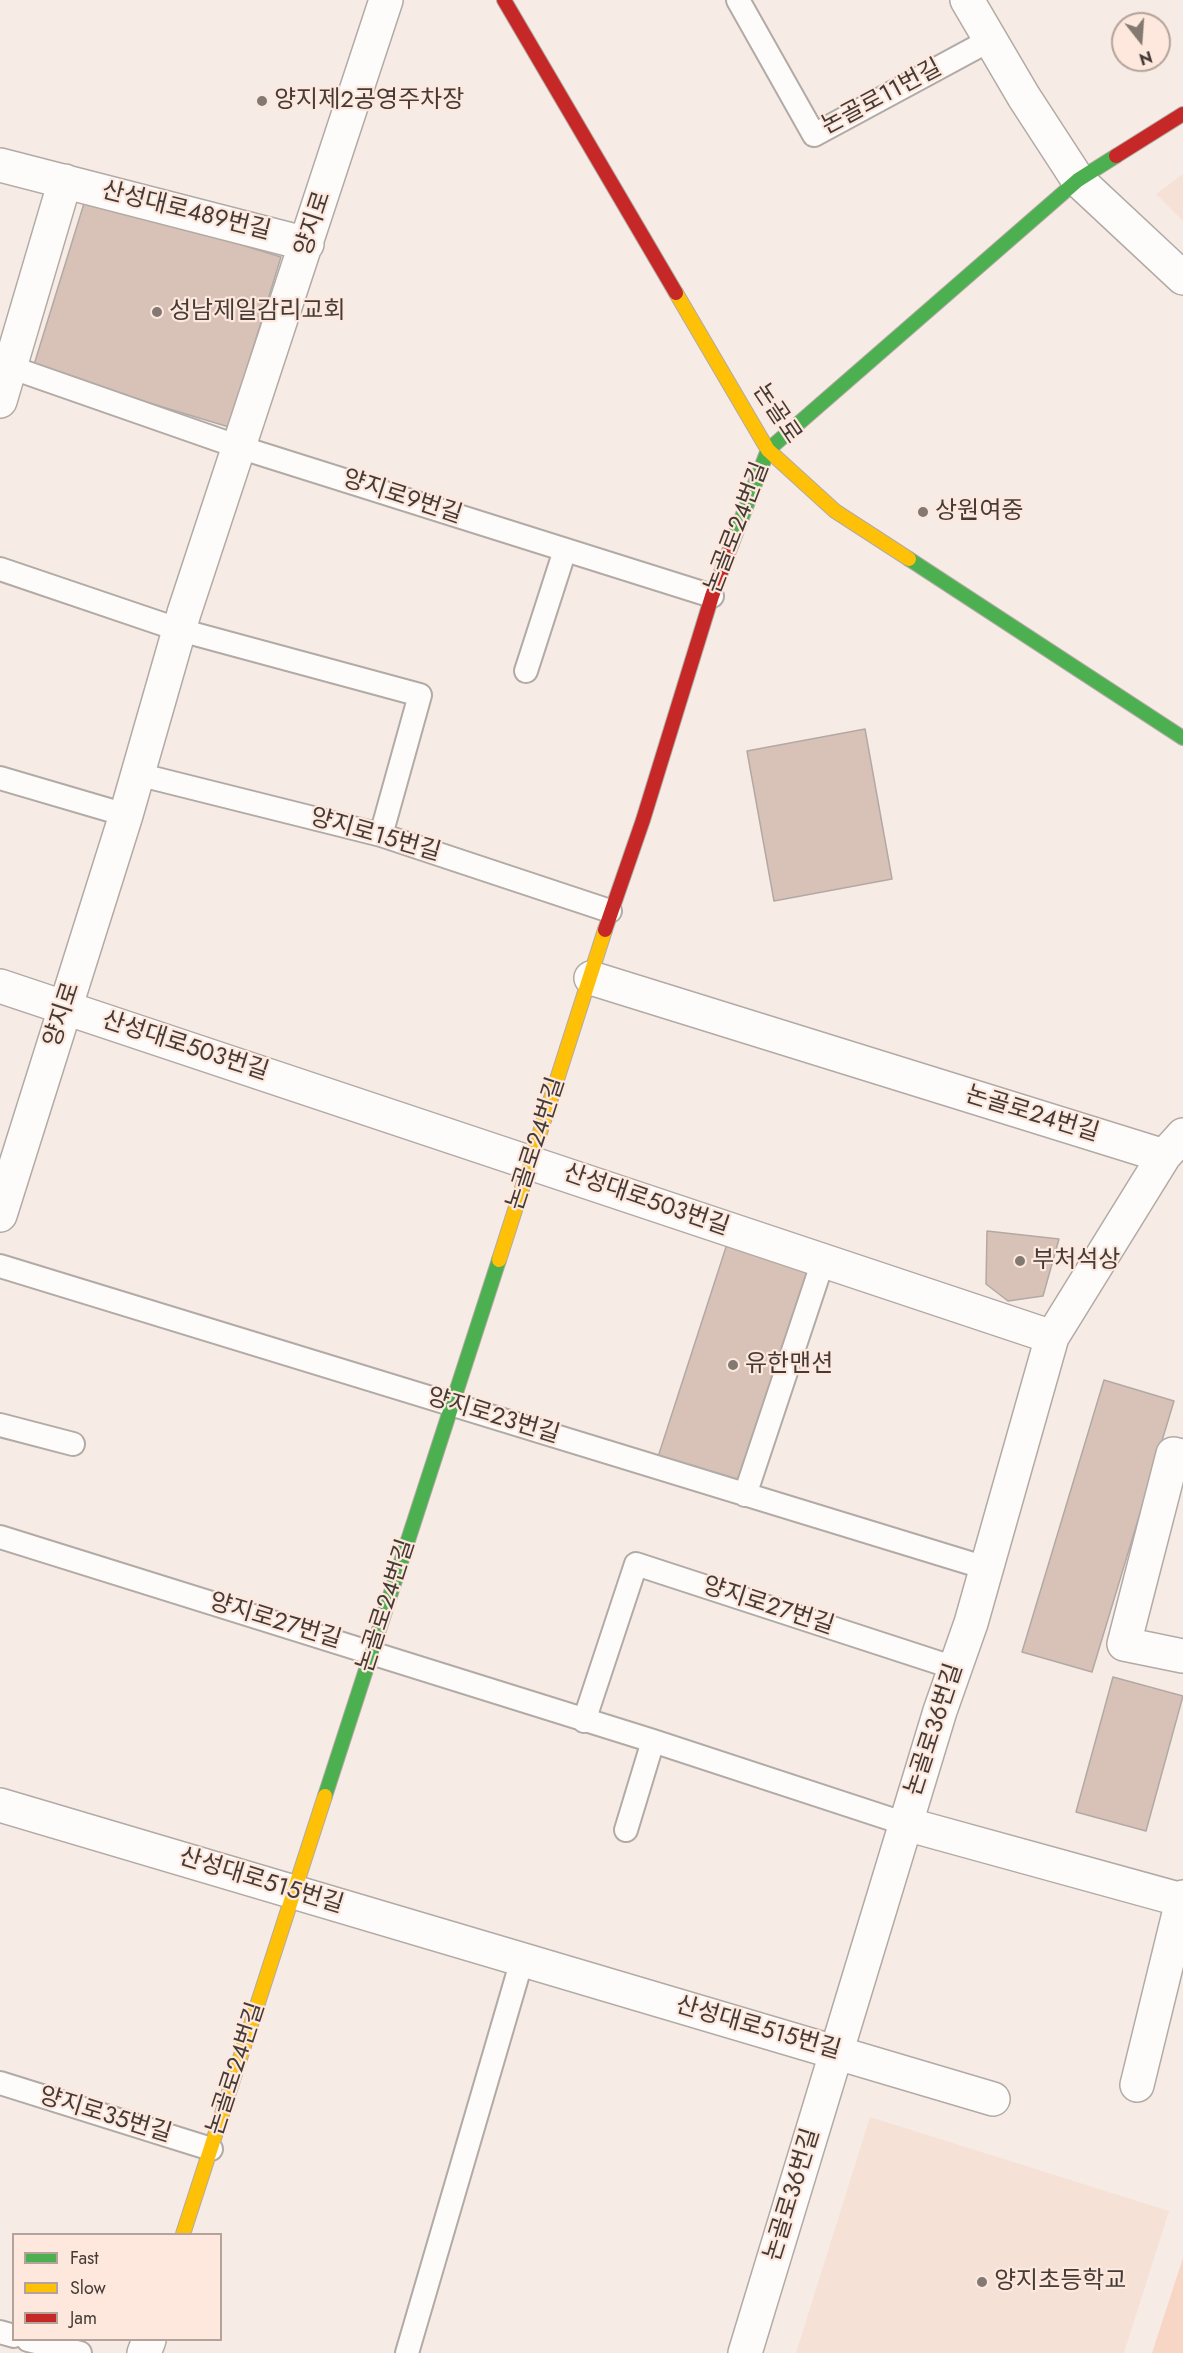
<!DOCTYPE html>
<meta charset="utf-8">
<style>
body{margin:0}
#map{position:relative;width:1183px;height:2353px;overflow:hidden;background:#f6ebe5;font-family:Jost,sans-serif}
canvas{display:block}
.legend{position:absolute;left:12px;top:2233px;width:210px;height:108px;box-sizing:border-box;background:#fee8dd;border:2px solid #b3a39a;margin:0;padding:8px 10px;list-style:none;font-size:18px;color:#433b36}
.legend li{display:flex;align-items:center;gap:12px;height:30px}
.legend b{width:30px;border:2px solid #b3a39a}
.north{position:absolute;left:1111px;top:12px;width:60px;height:60px;box-sizing:border-box;background:#fee8dd;border:2px solid #b3a39a;border-radius:50%;rotate:163deg;font-size:16px;font-weight:700;line-height:24px;text-align:center;color:#433b36}
.north::after{content:'';display:block;margin:auto;width:21px;height:27px;background:#827973;clip-path:polygon(50% 0,100% 100%,50% 72%,0 100%)}
</style>
<div id="map">
<canvas width="1183" height="2353"></canvas>
<ul class="legend">
<li><b style="height:8px;background:#4caf50"></b>Fast</li>
<li><b style="height:8px;background:#ffc107"></b>Slow</li>
<li><b style="height:8px;background:#c62828"></b>Jam</li>
</ul>
<div class="north">N</div>
</div>
<script>
const ctx = document.querySelector('canvas').getContext('2d');
ctx.lineJoin = 'round';
function fillPath(path, color) { ctx.fillStyle = color; ctx.fill(path, 'evenodd'); }
const shape = rows => new Path2D(rows.map(r => 'M' + r).join(''));
function stroke(path, color, width, dash) { ctx.strokeStyle = color; ctx.lineWidth = width; ctx.lineCap = dash ? 'butt' : 'round'; ctx.setLineDash(dash || []); ctx.stroke(path); }
function label(font, color, halo, rows, align = 'center') {
  ctx.font = font + ' Jost,"Noto Sans KR",sans-serif'; ctx.lineWidth = 4.5; ctx.setLineDash([]); ctx.textBaseline = 'middle'; ctx.strokeStyle = halo; ctx.fillStyle = color; for (const [text, x, y, turn = 0] of rows) {
    ctx.save(); ctx.translate(x, y); ctx.rotate((+turn || 0) * Math.PI / 180); ctx.textAlign = isNaN(turn) ? turn : align; if (halo) ctx.strokeText(text, 0, 0); ctx.fillText(text, 0, 0); ctx.restore();
  }
}
const built = shape([
 [1183,174,1183,221,1156,194],
 [870,2117,1169,2211,1124,2353,796,2353]
]);
const green = shape([
 [1183,2258,1183,2353,1152,2353]
]);
const building = shape([
 [86,197,281,257,229,427,33,368,86,197],
 [865,729,892,879,774,901,747,751,865,729],
 [987,1231,1059,1239,1043,1296,1008,1301,986,1284,987,1231],
 [727,1244,808,1270,738,1486,657,1460,727,1244],
 [1104,1380,1174,1401,1092,1672,1022,1652,1104,1380],
 [1113,1677,1183,1696,1146,1831,1076,1812,1113,1677]
]);
const lane = shape([
 [738,0,814,135,990,40],
 [10,367,239,447,712,596],
 [0,569,180,630,420,695,381,835],
 [526,671,565,550],
 [137,774,381,835,610,911],
 [0,778,126,815],
 [0,1266,986,1568],
 [0,1425,73,1444],
 [745,1495,823,1261],
 [0,1537,653,1741,906,1824],
 [584,1721,636,1564,955,1668],
 [626,1830,653,1741],
 [0,2083,211,2149],
 [0,2332,14,2336],
 [28,2340,80,2353],
 [407,2353,522,1960]
]);
const street = shape([
 [967,0,1024,97,1078,180,1183,278],
 [0,165,307,244],
 [0,401,65,181],
 [591,978,1164,1156],
 [0,986,1052,1337],
 [0,1215,126,815,184,613,386,0],
 [1183,1456,1173,1454,1124,1644,1183,1656],
 [0,1805,993,2099],
 [906,1824,1182,1900],
 [1137,2085,1183,1897],
 [144,2353,149,2340],
 [745,2353,940,1711,971,1623,1052,1337,1164,1156,1183,1135]
]);
const fast = shape([
 [732,543,768,450,1078,180,1116,156],
 [909,559,1183,738],
 [325,1796,499,1260]
]);
const slow = shape([
 [676,293,768,450,835,511,909,559],
 [499,1260,605,930],
 [183,2234,325,1796]
]);
const jam = shape([
 [504,0,676,293],
 [1116,156,1183,114],
 [605,930,643,820,712,596,732,543]
]);
const markers = [
 [262,101,6,"#827973"],
 [157,312,6,"#827973"],
 [923,512,6,"#827973"],
 [1020,1261,6,"#827973"],
 [733,1365,6,"#827973"],
 [982,2282,6,"#827973"]
];
const streetNames = [
 ["논골로11번길",882,98,-28],
 ["산성대로489번길",186,212,14],
 ["양지로",314,224,-72],
 ["논골로",776,414,56],
 ["양지로9번길",402,498,18],
 ["논골로24번길",738,528,-69],
 ["양지로15번길",375,836,16],
 ["양지로",63,1015,-72],
 ["산성대로503번길",185,1047,18],
 ["논골로24번길",1032,1115,17],
 ["논골로24번길",537,1144,-72],
 ["산성대로503번길",646,1201,19],
 ["양지로23번길",493,1417,17],
 ["논골로24번길",387,1606,-72],
 ["양지로27번길",768,1607,18],
 ["양지로27번길",275,1622,17],
 ["논골로36번길",935,1730,-72],
 ["산성대로515번길",261,1882,17],
 ["산성대로515번길",758,2029,16],
 ["논골로24번길",237,2069,-72],
 ["양지로35번길",105,2116,17],
 ["논골로36번길",793,2195,-73]
];
const poiNames = [
 ["양지제2공영주차장",274,101],
 ["성남제일감리교회",169,312],
 ["상원여중",935,512],
 ["부처석상",1032,1261],
 ["유한맨션",745,1365],
 ["양지초등학교",994,2282]
];
fillPath(built, '#f6e1d6');
fillPath(green, '#f8d6c5');
fillPath(building, '#d8c2b7');
stroke(building, '#b2a9a5', 1.5);
stroke(lane, '#b2aaa5', 26);
stroke(street, '#b2aaa5', 36);
stroke(fast, '#b2aaa5', 16);
stroke(slow, '#b2aaa5', 16);
stroke(jam, '#b2aaa5', 16);
stroke(lane, '#fefcfb', 22);
stroke(street, '#fefcfb', 33);
stroke(fast, '#4caf50', 14);
stroke(slow, '#ffc107', 14);
stroke(jam, '#c62828', 14);
for (const [x, y, r, color] of markers) { const dot = new Path2D(); dot.arc(x, y, r, 0, 2 * Math.PI); ctx.fillStyle = color; ctx.fill(dot); stroke(dot, '#fee8dd', 2); }
label('24px', '#433b36', '#fee8dd', streetNames);
label('24px', '#433b36', '#fee8dd', poiNames, 'left');
</script>
